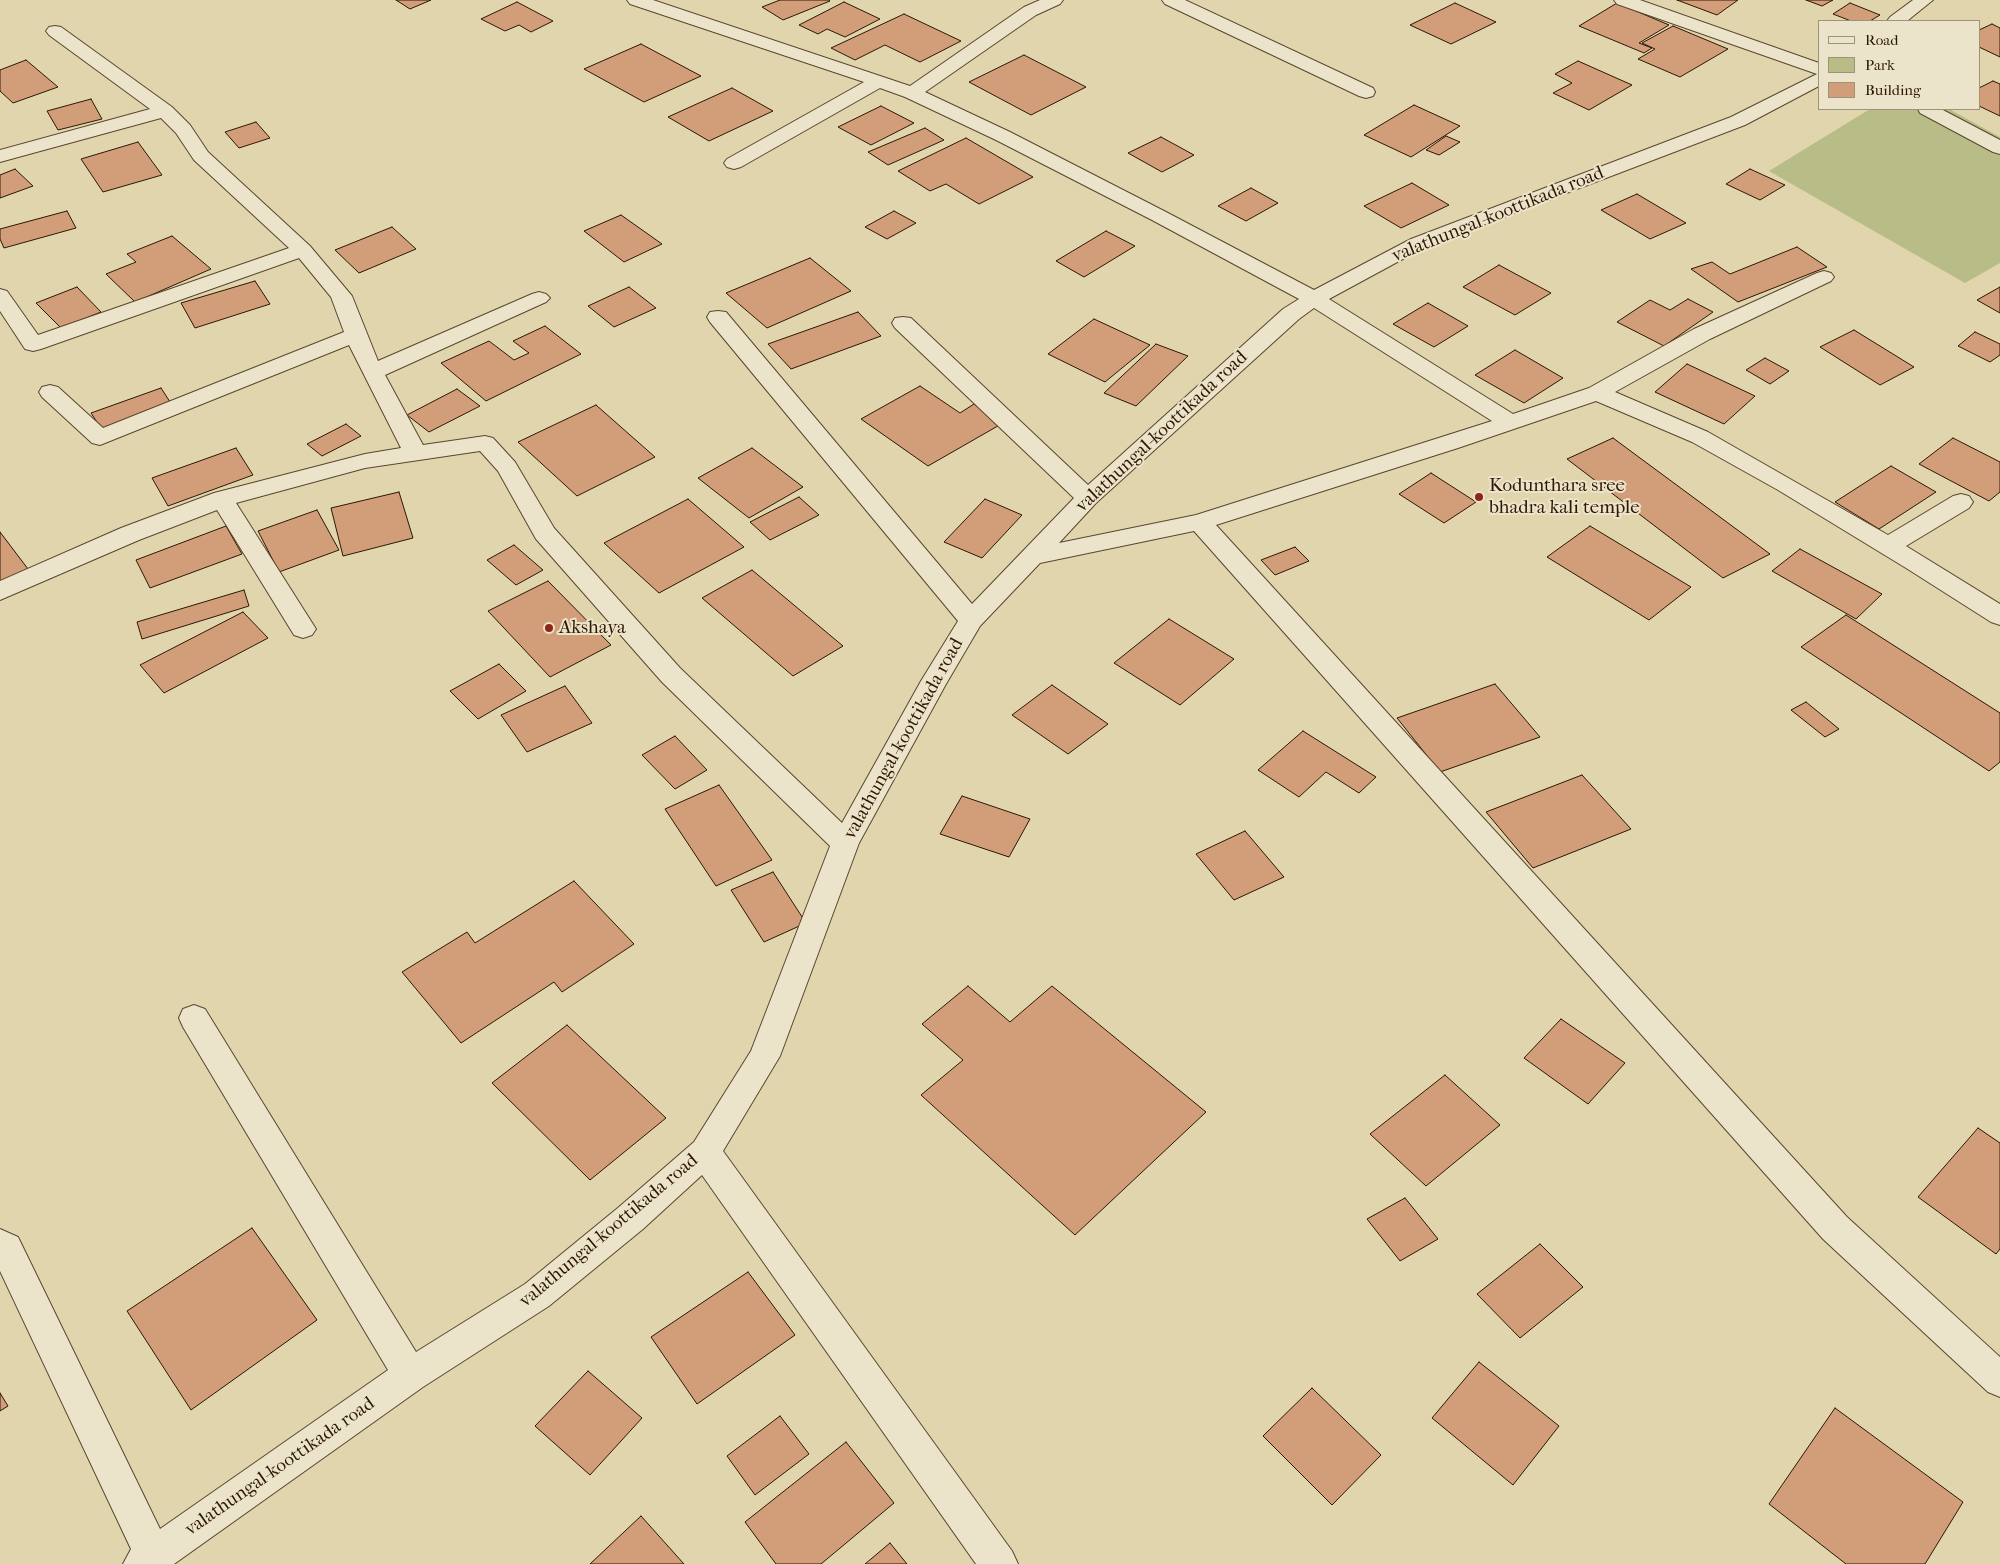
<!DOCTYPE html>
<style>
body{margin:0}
#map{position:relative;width:2000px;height:1564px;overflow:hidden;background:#e1d5ad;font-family:"IM FELL French Canon",serif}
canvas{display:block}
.legend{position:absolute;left:1818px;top:20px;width:162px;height:90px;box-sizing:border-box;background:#ece4ca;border:1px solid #9f927a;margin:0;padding:6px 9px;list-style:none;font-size:15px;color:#2c1703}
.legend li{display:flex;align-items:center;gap:10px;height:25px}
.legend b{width:25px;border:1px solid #9f927a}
</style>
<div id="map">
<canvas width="2000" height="1564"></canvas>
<ul class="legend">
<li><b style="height:6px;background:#ece4ca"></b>Road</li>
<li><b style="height:14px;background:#b8bc86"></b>Park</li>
<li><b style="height:14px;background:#d29e79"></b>Building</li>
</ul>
</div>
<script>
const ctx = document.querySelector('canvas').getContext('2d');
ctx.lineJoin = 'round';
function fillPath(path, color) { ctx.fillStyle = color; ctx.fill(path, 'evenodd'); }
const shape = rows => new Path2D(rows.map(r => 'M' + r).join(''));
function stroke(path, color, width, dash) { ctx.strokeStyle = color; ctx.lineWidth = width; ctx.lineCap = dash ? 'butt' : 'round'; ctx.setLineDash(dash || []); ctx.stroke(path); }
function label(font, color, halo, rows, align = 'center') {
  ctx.font = font + ' "IM FELL French Canon",serif'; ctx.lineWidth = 4; ctx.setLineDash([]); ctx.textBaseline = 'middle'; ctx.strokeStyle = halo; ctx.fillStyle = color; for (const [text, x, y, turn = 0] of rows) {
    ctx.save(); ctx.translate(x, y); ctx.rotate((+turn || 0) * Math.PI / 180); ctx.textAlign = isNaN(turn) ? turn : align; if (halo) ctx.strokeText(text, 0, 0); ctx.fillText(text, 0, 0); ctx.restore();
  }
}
const green = shape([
 [1870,109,1949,109,2000,137,2000,263,1965,283,1769,171]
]);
const building = shape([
 [396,0,431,0,410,9,396,0],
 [780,0,829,0,830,1,783,20,762,7,780,0],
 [1677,0,1738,0,1717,15,1677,0],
 [1806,0,1833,0,1822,6,1806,0],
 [517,2,553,21,531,32,519,25,505,31,481,19,517,2],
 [844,2,880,19,845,37,827,29,818,34,799,25,844,2],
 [1455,3,1496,22,1451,44,1410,25,1455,3],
 [1617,3,1669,25,1639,43,1652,48,1644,53,1579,26,1617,3],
 [1850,3,1880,15,1870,21,1851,21,1833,14,1850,3],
 [904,14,961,41,920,62,885,45,855,60,831,48,904,14],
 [1992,24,2000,28,2000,57,1979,47,1979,30,1992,24],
 [1673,26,1728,49,1680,77,1638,59,1655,49,1642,43,1673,26],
 [641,44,701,76,644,102,584,69,641,44],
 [1024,55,1086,87,1031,115,969,82,1024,55],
 [26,60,58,87,13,103,0,91,0,70,26,60],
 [1578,61,1632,85,1589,110,1553,93,1572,83,1555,74,1578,61],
 [1993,81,2000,84,2000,116,1979,106,1979,88,1993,81],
 [732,88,773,111,709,141,668,117,732,88],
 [91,99,102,119,58,130,47,111,91,99],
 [1414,105,1460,126,1411,157,1364,135,1414,105],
 [881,106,914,123,871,145,838,127,881,106],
 [256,122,270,138,239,148,225,132,256,122],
 [925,128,944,140,888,165,868,152,925,128],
 [1446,136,1460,142,1439,155,1426,150,1446,136],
 [1161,137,1194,155,1162,172,1128,153,1161,137],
 [966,138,1033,177,979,204,946,184,930,191,898,171,966,138],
 [138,142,162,175,103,192,81,159,138,142],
 [15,169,33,186,0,198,0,175,15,169],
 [1750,169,1785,185,1760,200,1726,184,1750,169],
 [1412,183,1449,205,1401,228,1364,206,1412,183],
 [1251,188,1278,203,1246,221,1218,206,1251,188],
 [1637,194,1686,223,1650,239,1601,210,1637,194],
 [67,211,76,228,4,248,0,239,0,229,67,211],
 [894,211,916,223,887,239,865,227,894,211],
 [621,215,662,244,624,262,584,231,621,215],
 [392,227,416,249,359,273,335,250,392,227],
 [1106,231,1135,246,1084,277,1056,261,1106,231],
 [172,236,211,269,135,302,106,274,136,262,127,254,172,236],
 [1797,247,1827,267,1738,302,1691,269,1712,262,1730,274,1797,247],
 [810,258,851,291,767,328,726,293,810,258],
 [1499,265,1551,293,1515,315,1463,287,1499,265],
 [255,281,270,304,195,328,181,303,255,281],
 [77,287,101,312,61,328,36,303,77,287],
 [629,287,656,308,614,327,588,306,629,287],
 [2000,287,2000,313,1977,300,2000,287],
 [1688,299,1713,312,1664,346,1617,322,1650,300,1670,310,1688,299],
 [1428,303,1468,326,1434,347,1393,324,1428,303],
 [858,312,881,336,791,369,768,344,858,312],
 [1094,319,1150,345,1105,382,1048,354,1094,319],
 [545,326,581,354,486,401,441,363,489,341,514,360,529,353,513,341,545,326],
 [1854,330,1914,367,1880,385,1820,347,1854,330],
 [1975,332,2000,344,2000,355,1990,362,1958,346,1975,332],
 [1156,344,1188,356,1136,406,1104,393,1156,344],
 [1515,350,1563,378,1524,403,1475,375,1515,350],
 [1765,358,1789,371,1770,384,1746,370,1765,358],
 [1687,364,1755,396,1724,424,1655,392,1687,364],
 [920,386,960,413,974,404,1003,423,928,466,861,419,920,386],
 [161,388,172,405,102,430,91,413,161,388],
 [457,389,480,406,429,432,407,415,457,389],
 [596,405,655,457,577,496,518,442,596,405],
 [346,424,361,436,322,456,307,444,346,424],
 [1613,438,1770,554,1723,578,1567,459,1613,438],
 [1953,438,2000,462,2000,492,1989,501,1919,464,1953,438],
 [236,448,253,475,168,506,152,478,236,448],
 [752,448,803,487,749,518,698,478,752,448],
 [1891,466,1936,492,1879,529,1835,502,1891,466],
 [1431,473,1476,502,1444,523,1399,494,1431,473],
 [399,492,413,538,343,556,331,508,399,492],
 [799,497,819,515,770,540,750,522,799,497],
 [688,499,744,547,659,593,604,543,688,499],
 [985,499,1022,515,982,558,944,542,985,499],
 [317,510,339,550,279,572,258,531,317,510],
 [226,526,242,554,150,588,136,560,226,526],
 [1590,526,1691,587,1649,620,1547,557,1590,526],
 [0,532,28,569,0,582,0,532],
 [514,545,543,570,516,585,487,560,514,545],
 [1295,547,1309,561,1275,575,1261,560,1295,547],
 [1800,549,1882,594,1856,619,1772,571,1800,549],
 [752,570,843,646,793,676,702,598,752,570],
 [548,581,611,645,550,677,488,611,548,581],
 [244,590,249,606,142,639,137,622,244,590],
 [243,612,268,638,164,693,140,665,243,612],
 [1846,615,2000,713,2000,762,1989,771,1801,647,1846,615],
 [1169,619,1234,659,1180,705,1114,663,1169,619],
 [499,664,526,691,478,719,450,691,499,664],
 [1495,684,1540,737,1440,772,1397,718,1495,684],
 [1052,685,1108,724,1068,754,1012,715,1052,685],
 [565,686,592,723,527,752,501,715,565,686],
 [1806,702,1839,729,1825,737,1791,710,1806,702],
 [1303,731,1376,777,1359,793,1326,772,1299,797,1258,770,1303,731],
 [675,736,707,770,675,789,642,755,675,736],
 [1582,775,1631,829,1533,868,1486,812,1582,775],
 [719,785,772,860,716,886,665,809,719,785],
 [962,796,1030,819,1009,857,940,834,962,796],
 [1245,831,1284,877,1234,900,1196,854,1245,831],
 [773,872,806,923,764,942,731,890,773,872],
 [574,881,634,944,562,992,554,982,461,1043,402,972,467,932,475,943,574,881],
 [968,986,1010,1022,1052,986,1206,1112,1075,1235,921,1095,963,1060,922,1024,968,986],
 [1561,1019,1625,1063,1588,1104,1524,1058,1561,1019],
 [567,1025,666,1118,590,1180,492,1083,567,1025],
 [1445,1075,1500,1125,1426,1186,1370,1134,1445,1075],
 [1978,1128,2000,1143,2000,1249,1996,1254,1918,1197,1978,1128],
 [1405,1198,1438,1239,1400,1261,1367,1219,1405,1198],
 [252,1228,317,1320,191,1410,127,1311,252,1228],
 [1540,1244,1583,1287,1520,1338,1477,1294,1540,1244],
 [748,1272,795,1335,697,1404,651,1337,748,1272],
 [1479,1362,1559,1426,1513,1485,1432,1418,1479,1362],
 [588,1371,642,1418,590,1475,535,1426,588,1371],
 [1312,1388,1381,1455,1332,1505,1263,1436,1312,1388],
 [0,1393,8,1406,0,1411,0,1393],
 [1835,1408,1963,1502,1925,1564,1846,1564,1769,1504,1835,1408],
 [780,1416,809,1454,755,1495,727,1456,780,1416],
 [846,1442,894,1503,821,1564,776,1564,745,1522,846,1442],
 [641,1516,684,1564,590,1564,641,1516],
 [890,1543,907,1564,865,1564,890,1543]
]);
const minor = shape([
 [627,0,653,0,910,86,1024,7,1040,0,1063,0,1060,4,1036,15,925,92,1010,132,1166,212,1314,290,1411,239,1731,117,1817,74,1617,4,1614,0,1640,0,1819,63,1819,86,1745,125,1425,247,1329,299,1513,414,1589,388,1694,329,1817,273,1824,271,1831,273,1834,277,1831,281,1710,339,1615,392,1708,432,1888,535,1953,496,1961,494,1969,496,1973,502,1969,508,1906,546,2000,604,2000,625,1991,622,1906,568,1778,490,1692,442,1596,401,1458,448,1216,525,1847,1217,2000,1357,2000,1397,1988,1392,1823,1239,1194,531,1040,563,980,626,946,684,859,843,780,1056,723,1151,1012,1551,1018,1564,976,1564,702,1175,643,1229,549,1306,423,1387,174,1564,123,1564,131,1549,0,1271,0,1229,18,1237,160,1529,388,1370,183,1027,179,1018,183,1009,194,1005,205,1009,416,1352,525,1284,619,1207,694,1142,751,1051,830,846,662,682,536,539,498,471,480,451,365,468,236,503,316,629,312,635,303,638,294,635,217,510,139,540,0,600,0,581,121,528,214,493,365,454,401,448,349,345,100,445,92,443,42,397,39,392,42,387,50,385,58,387,103,428,344,332,331,297,299,258,41,349,33,351,25,349,0,311,0,289,7,291,38,335,289,248,194,160,176,133,161,118,0,162,0,150,150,109,49,35,46,31,49,27,55,26,61,27,172,107,190,125,208,152,310,246,352,296,378,361,532,294,539,292,546,294,550,298,546,302,385,375,423,445,485,436,493,438,515,462,554,528,680,668,842,823,921,681,958,621,710,322,707,317,710,312,718,311,726,312,972,604,1074,498,895,328,892,323,895,318,903,317,911,318,1088,485,1283,309,1299,299,1152,220,996,140,905,97,880,88,741,167,734,169,727,167,724,163,727,159,864,82,630,4,627,0],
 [1314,308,1492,421,1196,515,1059,543,1096,503,1299,319,1314,308],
 [1162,0,1185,0,1373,88,1375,92,1373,96,1366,98,1359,96,1165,4,1162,0],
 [1913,0,1933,0,1907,21,1887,21,1890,17,1913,0],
 [1918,109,1941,109,2000,140,2000,154,1993,152,1920,113,1918,109]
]);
const markers = [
 [1479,497,5,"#8f2418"],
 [549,628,5,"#8f2418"]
];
const streetNames = [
 ["valathungal-koottikada road",1498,215,-22],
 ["valathungal-koottikada road",1162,432,-43],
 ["valathungal-koottikada road",904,739,-61],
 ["valathungal-koottikada road",609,1231,-40],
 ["valathungal-koottikada road",280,1467,-35]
];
const poiNames = [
 ["Kodunthara sree",1489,486],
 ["bhadra kali temple",1489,508],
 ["Akshaya",559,628]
];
fillPath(green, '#b8bc86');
fillPath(building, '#d29e79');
stroke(building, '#2c1703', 1);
stroke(minor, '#59462e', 2);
fillPath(minor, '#ece4ca');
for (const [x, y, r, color] of markers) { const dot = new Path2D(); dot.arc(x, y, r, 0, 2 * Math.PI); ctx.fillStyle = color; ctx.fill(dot); stroke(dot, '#ece4ca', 2); }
label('19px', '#2c1703', '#ece4ca', streetNames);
label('19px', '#2c1703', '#ece4ca', poiNames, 'left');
</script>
